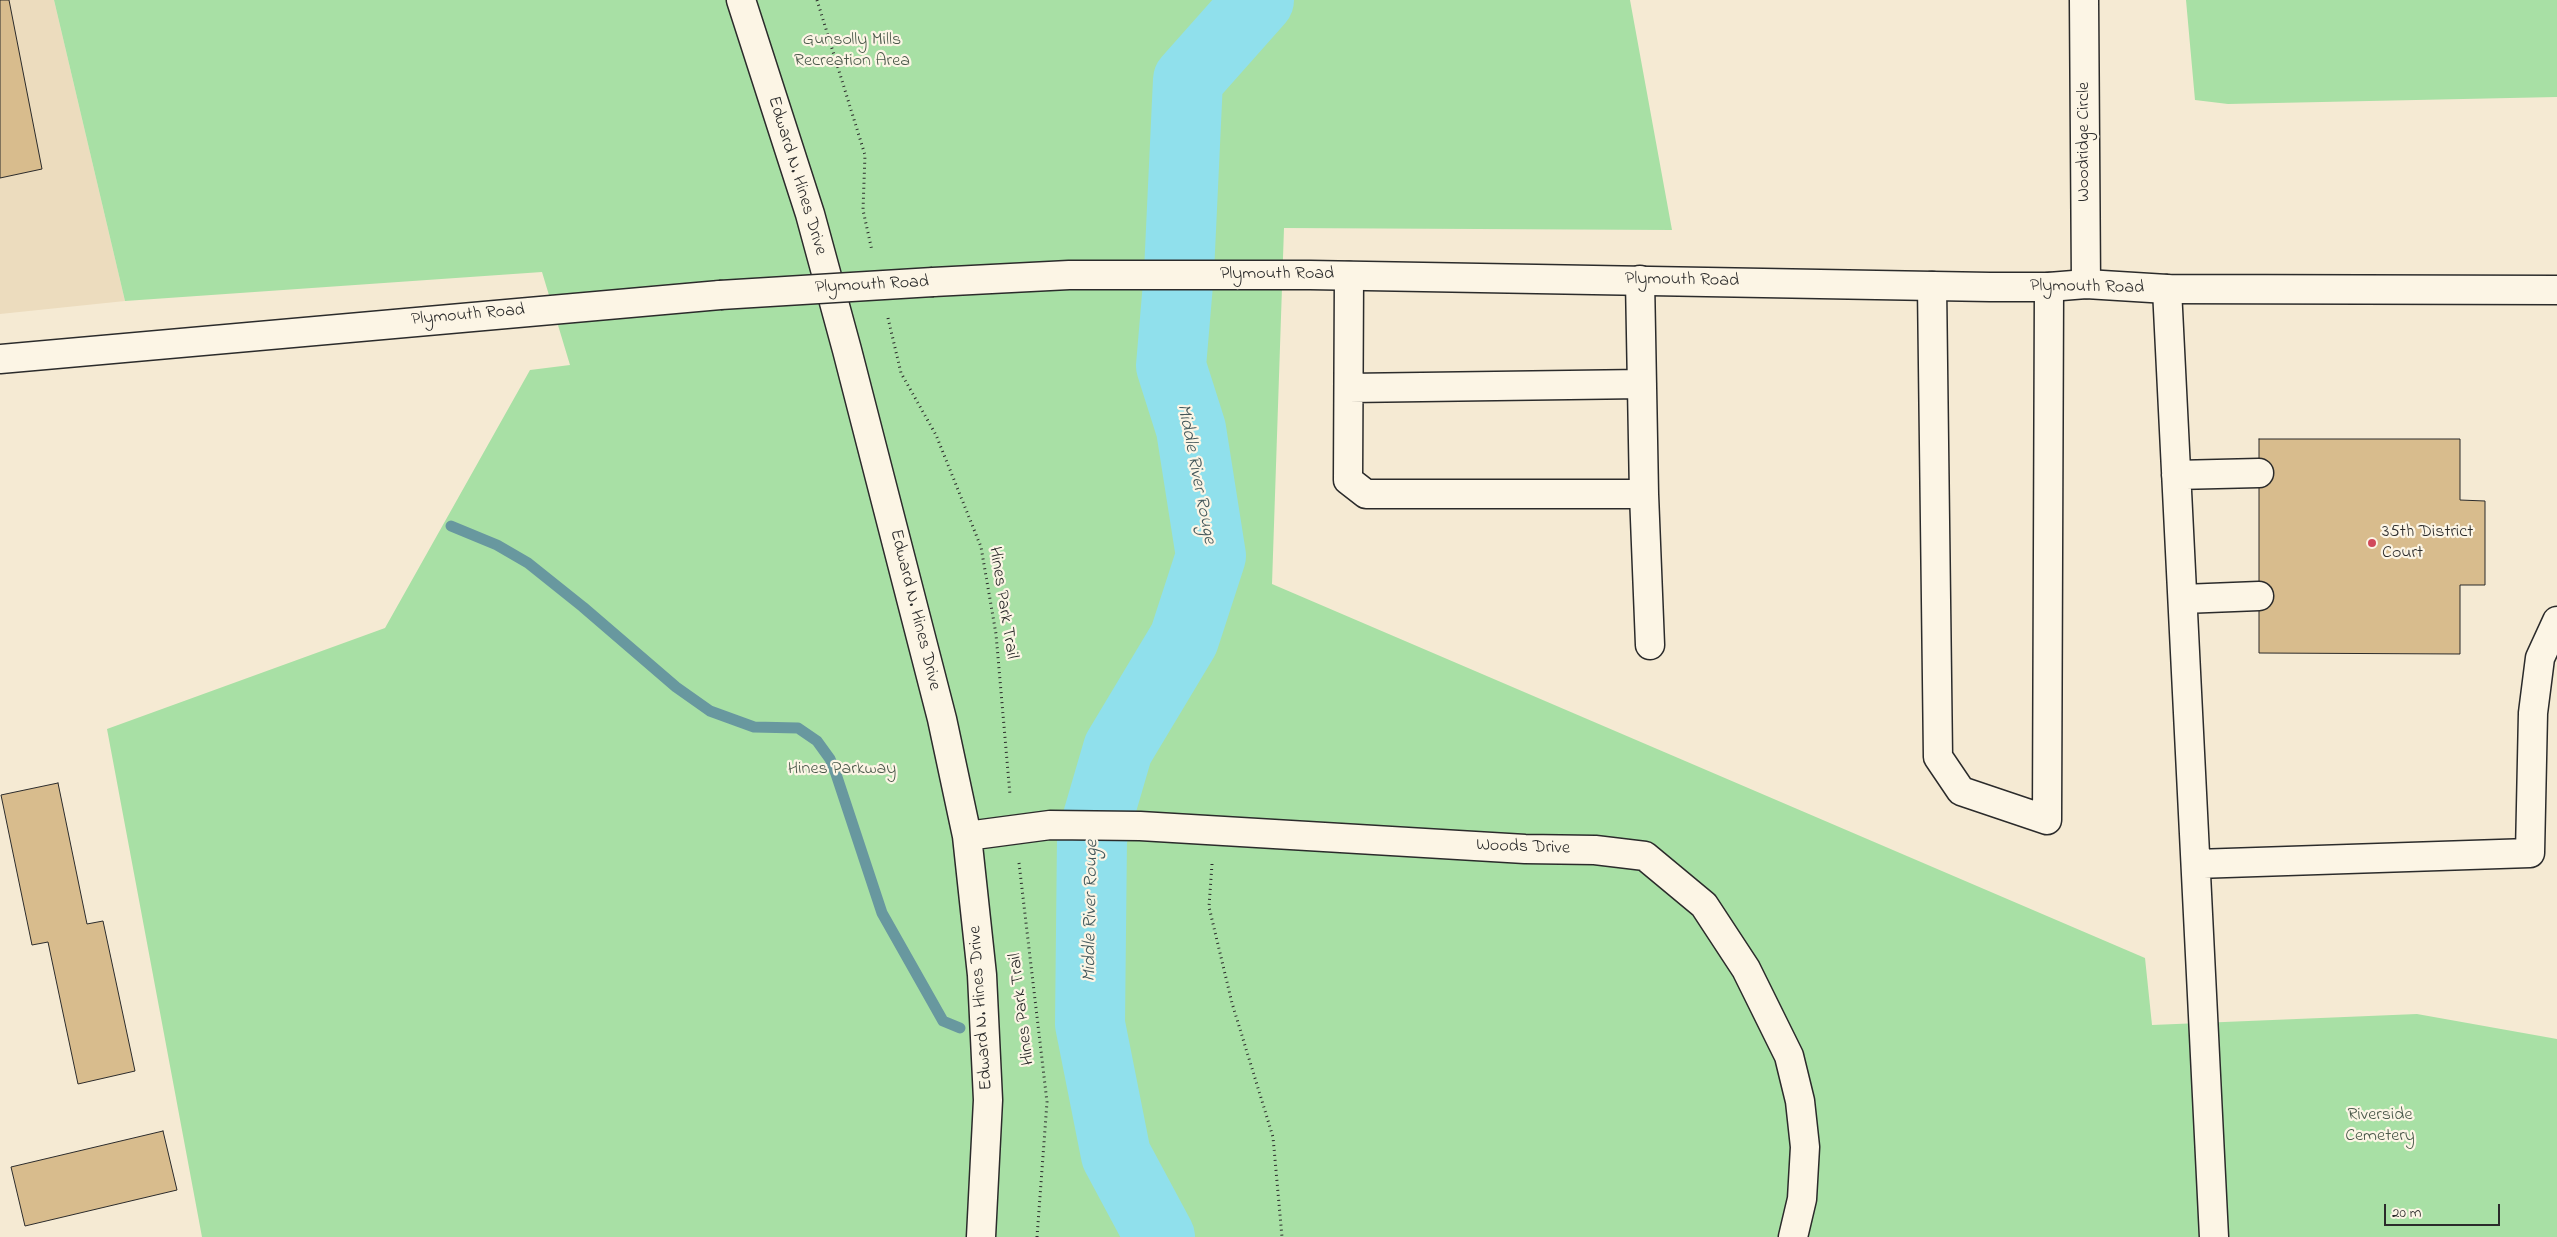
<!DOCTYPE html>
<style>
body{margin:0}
#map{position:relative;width:2557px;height:1237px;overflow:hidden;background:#f5ead3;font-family:"Indie Flower",sans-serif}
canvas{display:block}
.scale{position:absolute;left:2384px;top:1204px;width:116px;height:22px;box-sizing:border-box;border:2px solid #2b2b2b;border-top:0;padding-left:6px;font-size:15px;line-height:18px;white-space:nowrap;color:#2b2b2b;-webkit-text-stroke:4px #fcf5e5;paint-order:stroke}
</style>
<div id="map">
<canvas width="2557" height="1237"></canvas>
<div class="scale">20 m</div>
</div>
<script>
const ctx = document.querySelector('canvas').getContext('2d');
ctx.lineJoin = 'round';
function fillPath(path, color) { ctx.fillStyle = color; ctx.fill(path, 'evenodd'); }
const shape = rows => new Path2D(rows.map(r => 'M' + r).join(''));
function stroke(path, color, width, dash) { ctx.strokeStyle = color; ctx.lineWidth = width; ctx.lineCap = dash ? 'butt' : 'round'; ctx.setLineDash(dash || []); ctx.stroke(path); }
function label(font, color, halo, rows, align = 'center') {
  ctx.font = font + ' "Indie Flower",sans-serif'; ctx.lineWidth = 4.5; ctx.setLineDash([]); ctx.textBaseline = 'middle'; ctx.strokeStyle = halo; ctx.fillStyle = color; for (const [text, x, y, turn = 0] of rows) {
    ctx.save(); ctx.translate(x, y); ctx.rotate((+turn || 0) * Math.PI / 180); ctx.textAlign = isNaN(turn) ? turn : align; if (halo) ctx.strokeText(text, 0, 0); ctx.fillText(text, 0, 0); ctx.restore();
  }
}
const built = shape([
 [0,0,54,0,125,301,0,314]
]);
const green = shape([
 [54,0,1630,0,1672,230,1284,228,1272,584,2145,958,2152,1025,2417,1014,2557,1039,2557,1237,202,1237,107,729,385,628,530,370,570,365,542,272,125,301],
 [2186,0,2557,0,2557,97,2228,104,2195,100]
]);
const stream = shape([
 [451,526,497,545,528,563,583,607,676,687,710,711,754,727,798,728,817,741,830,759,836,774,882,913,943,1021,960,1028]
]);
const river = shape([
 [1160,1237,1116,1155,1090,1024,1092,838,1118,749,1184,639,1211,556,1191,429,1171,366,1179,272,1188,80,1259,0]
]);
const building = shape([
 [0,0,9,0,42,169,0,178,0,0],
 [2259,439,2460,439,2460,500,2485,501,2485,585,2460,585,2460,654,2259,653,2259,439],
 [58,783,87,924,103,921,135,1071,78,1084,48,942,32,945,1,795,58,783],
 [163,1131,177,1190,25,1226,11,1167,163,1131]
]);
const path = shape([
 [817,0,865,155,863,210,872,251],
 [888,318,901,373,936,435,981,547,996,634,1010,795],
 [1019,863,1047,1102,1037,1237],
 [1212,864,1209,907,1232,1003,1273,1137,1282,1237]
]);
const minor = shape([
 [741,0,810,214,847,350,942,719,967,836,982,975,988,1100,981,1237],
 [2084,0,2086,284],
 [1349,276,1348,480,1366,494,1644,494,1640,280],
 [1932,286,1938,757,1961,791,2047,820,2049,287],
 [2167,289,2214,1237],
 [1349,388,1642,384],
 [2176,475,2259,473],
 [1644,494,1650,645],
 [2183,599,2259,596],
 [967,836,1050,825,1140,826,1525,849,1595,850,1645,856,1704,905,1746,969,1789,1056,1800,1101,1805,1147,1802,1199,1793,1237],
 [2196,864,2530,853,2533,713,2540,658,2557,621]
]);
const major = shape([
 [933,282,1069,275,1310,275,1990,287,2049,287,2086,284,2167,289,2557,290],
 [0,359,720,295]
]);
const majorBridge = shape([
 [720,295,933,282]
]);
const markers = [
 [2372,543,5,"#d1495b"]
];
const parkNames = [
 ["Gunsolly Mills",852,41],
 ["Recreation Area",852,62],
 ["Hines Parkway",842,770],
 ["Riverside",2380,1116],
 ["Cemetery",2380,1137]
];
const streetNames = [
 ["Woodridge Circle",2085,142,-90],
 ["Edward N. Hines Drive",796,176,73],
 ["Plymouth Road",1277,275],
 ["Plymouth Road",1682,281,1],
 ["Plymouth Road",872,286,-3],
 ["Plymouth Road",2087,288,1],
 ["Plymouth Road",468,316,-5],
 ["Hines Park Trail",1002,603,81],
 ["Edward N. Hines Drive",914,610,76],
 ["Woods Drive",1523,848,2],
 ["Edward N. Hines Drive",982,1008,-94],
 ["Hines Park Trail",1023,1009,-97]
];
const poiNames = [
 ["35th District",2382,533],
 ["Court",2382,554]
];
const waterNames = [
 ["Middle River Rouge",1195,474,79],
 ["Middle River Rouge",1092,911,-89]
];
fillPath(built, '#ecdcbe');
fillPath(green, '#a8e0a5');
stroke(stream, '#68989f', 11);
stroke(river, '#90e0ec', 70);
fillPath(building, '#d8bc8d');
stroke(building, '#2b2b2b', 1);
stroke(minor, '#2b2b2b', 31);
stroke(major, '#2b2b2b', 31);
stroke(path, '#2b2b2b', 3, [1, 4]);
stroke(minor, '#fcf5e5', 28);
stroke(major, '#fcf5e5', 28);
stroke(majorBridge, '#2b2b2b', 31, []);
stroke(majorBridge, '#fcf5e5', 28);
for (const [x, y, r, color] of markers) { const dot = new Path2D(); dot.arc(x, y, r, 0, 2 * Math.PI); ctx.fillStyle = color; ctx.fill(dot); stroke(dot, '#fcf5e5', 2); }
label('18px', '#4a584a', '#fcf5e5', parkNames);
label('18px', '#2b2b2b', '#fcf5e5', streetNames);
label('18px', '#2b2b2b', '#fcf5e5', poiNames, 'left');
label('italic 19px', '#44585b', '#fcf5e5', waterNames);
</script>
